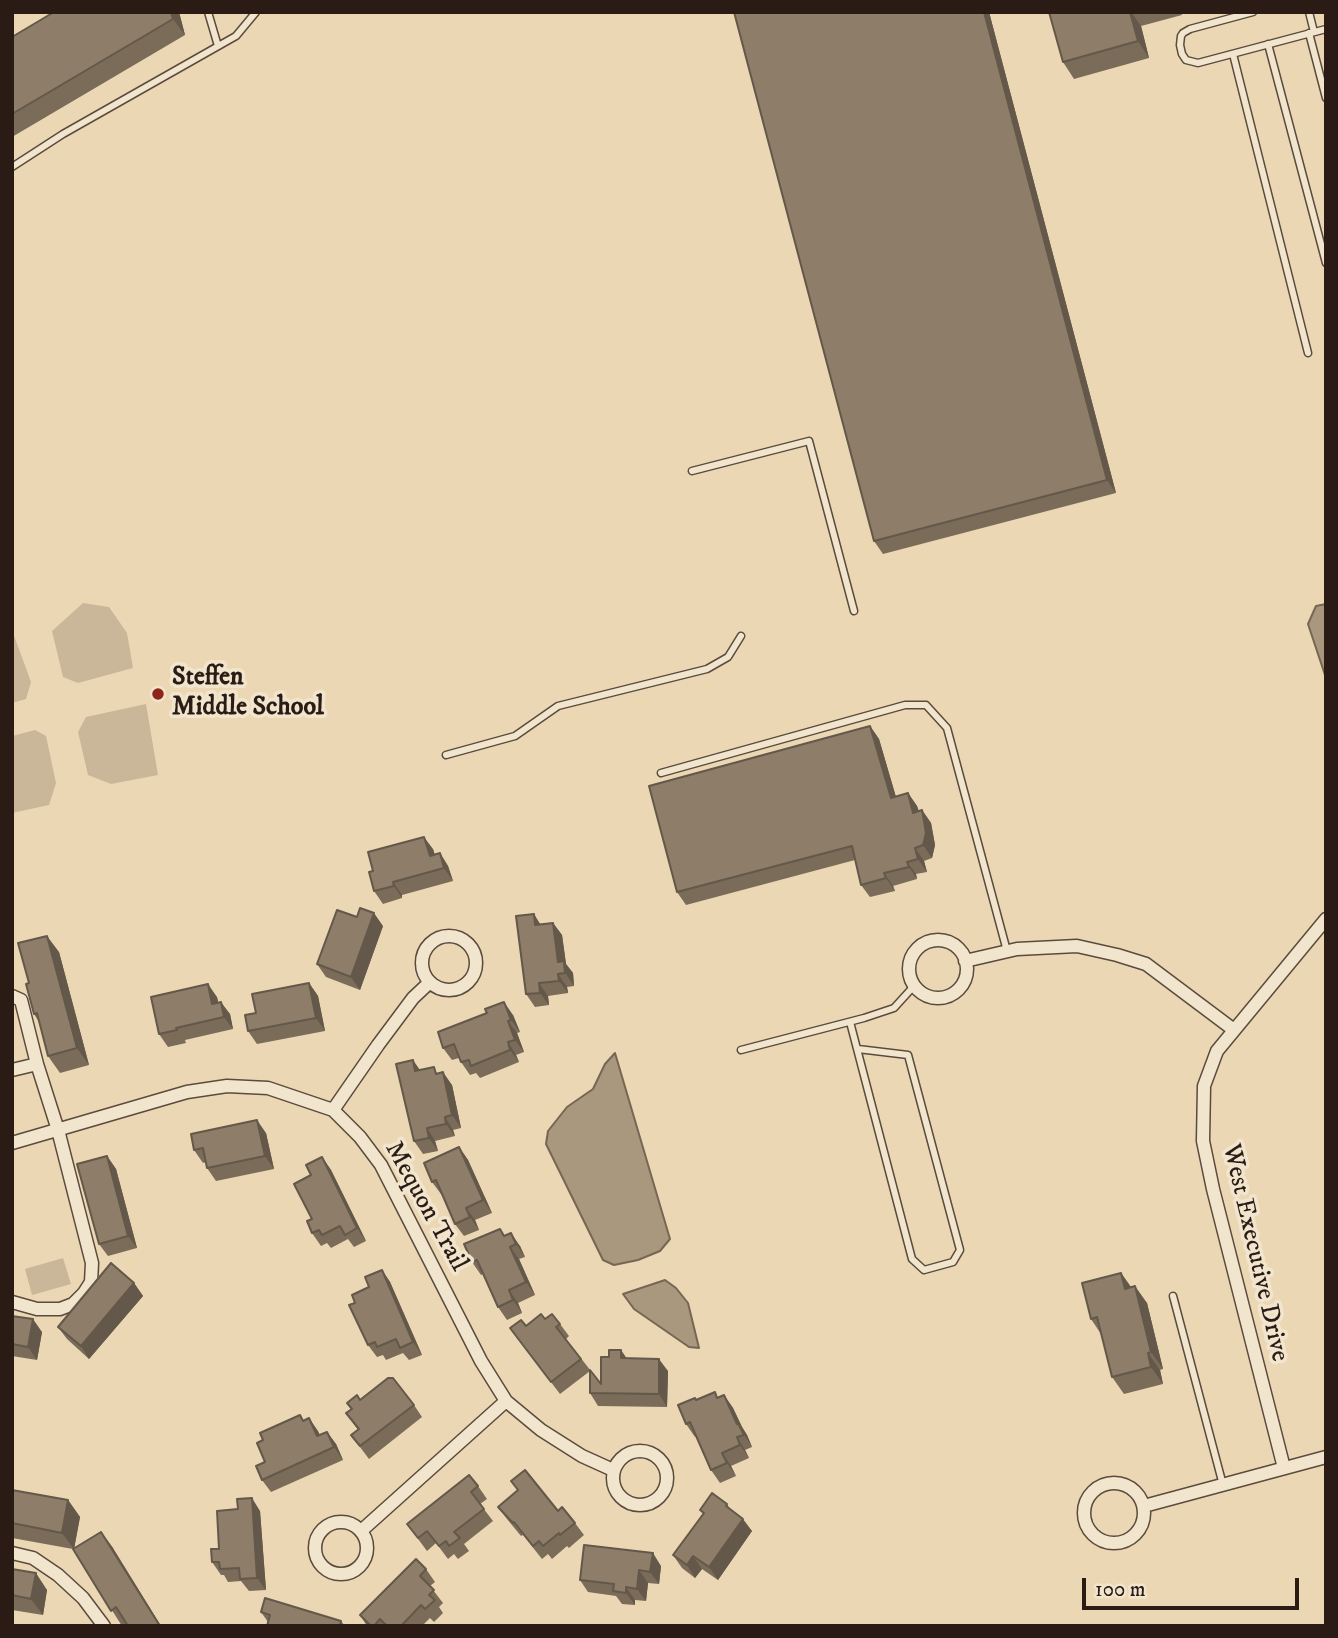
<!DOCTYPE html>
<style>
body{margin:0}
#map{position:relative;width:1338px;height:1638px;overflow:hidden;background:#ebd7b4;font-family:"IM FELL DW Pica",serif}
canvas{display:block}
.frame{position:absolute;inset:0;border:14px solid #2a1c15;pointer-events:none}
.scale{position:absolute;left:1082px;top:1578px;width:217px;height:32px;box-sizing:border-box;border:4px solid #2a1c15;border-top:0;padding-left:9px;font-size:21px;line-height:24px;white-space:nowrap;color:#2a1c15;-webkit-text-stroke:5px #f2e5ce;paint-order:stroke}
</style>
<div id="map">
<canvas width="1338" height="1638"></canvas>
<div class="frame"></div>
<div class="scale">100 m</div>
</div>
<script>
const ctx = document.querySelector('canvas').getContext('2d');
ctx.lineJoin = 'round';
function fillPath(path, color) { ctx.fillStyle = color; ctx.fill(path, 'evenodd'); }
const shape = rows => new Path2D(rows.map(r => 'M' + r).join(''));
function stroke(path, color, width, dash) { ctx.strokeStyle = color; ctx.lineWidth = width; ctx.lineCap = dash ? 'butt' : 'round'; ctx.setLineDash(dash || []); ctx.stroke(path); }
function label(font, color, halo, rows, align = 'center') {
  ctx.font = font + ' "IM FELL DW Pica",serif'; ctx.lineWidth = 7; ctx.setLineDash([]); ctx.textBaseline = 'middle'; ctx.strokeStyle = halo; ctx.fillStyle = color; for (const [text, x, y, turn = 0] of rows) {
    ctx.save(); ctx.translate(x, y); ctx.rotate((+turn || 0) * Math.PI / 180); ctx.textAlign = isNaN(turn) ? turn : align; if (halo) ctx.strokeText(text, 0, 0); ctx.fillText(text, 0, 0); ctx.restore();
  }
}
const green = shape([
 [83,603,109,607,127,633,133,668,78,683,63,677,52,631],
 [12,630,31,682,26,699,12,703],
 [146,704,158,775,111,784,88,775,78,732,86,717],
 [35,730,46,736,56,783,49,805,12,813,12,736],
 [63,1258,71,1284,32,1295,25,1269]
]);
const water = shape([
 [1326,604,1326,678,1308,624,1316,606,1326,604],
 [615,1053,670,1239,660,1251,638,1260,614,1265,603,1260,546,1144,548,1131,567,1107,593,1089,605,1064,615,1053],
 [665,1280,676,1288,688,1303,699,1348,689,1347,634,1309,623,1294,665,1280]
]);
const lane = shape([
 [208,12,218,46],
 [1253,12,1190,29,1183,33,1181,36,1180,45,1182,54,1186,60,1198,63,1326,29],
 [1309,12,1314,32],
 [1309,33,1326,98],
 [1268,44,1326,263],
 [1233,54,1308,353],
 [12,167,63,134,236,36,256,12],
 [692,471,809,441,854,611],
 [446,755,515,736,558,706,707,669,728,657,741,636],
 [661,773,905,705,926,705,947,728,1007,951],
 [850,1022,912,1259,924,1270,953,1262,960,1250,908,1055,858,1049],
 [741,1050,864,1018,894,1008,914,986],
 [1173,1296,1223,1485]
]);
const street = shape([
 '422 963a27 27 0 1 1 54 0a27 27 0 1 1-54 0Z',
 '909 969a29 29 0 1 1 58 0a29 29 0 1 1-58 0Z',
 [965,961,1017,949,1077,946,1117,955,1146,964,1234,1030],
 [12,996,21,1000,37,1064,58,1130,92,1263,91,1282,84,1293,73,1304,60,1309,37,1309,12,1302],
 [12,1070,37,1064],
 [333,1110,378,1045,413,998,430,982],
 [12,1143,187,1092,227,1086,268,1088,333,1110,360,1137,381,1165,481,1361,506,1401,541,1430,582,1456,613,1470],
 '613 1478a27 27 0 1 1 54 0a27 27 0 1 1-54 0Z',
 [1284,1468,1213,1189,1203,1141,1204,1086,1217,1051,1326,919],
 '1084 1513a30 30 0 1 1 60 0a30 30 0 1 1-60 0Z',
 [1144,1506,1326,1457],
 '315 1548a26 26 0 1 1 52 0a26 26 0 1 1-52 0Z',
 [361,1531,506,1401],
 [12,1553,33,1558,58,1575,83,1598,104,1626]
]);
const wall = shape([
 [54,12,179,12,185,35,12,137,12,37],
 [989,12,1116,493,883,554,874,541],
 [1049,12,1181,12,1182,15,1141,26,1149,58,1074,79,1063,62],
 [870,726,879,739,896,797,908,793,917,806,919,811,922,810,931,823,935,845,932,858,924,861,927,872,916,874,917,879,893,886,895,891,870,897,861,885,855,860,686,905,677,892],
 [433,849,435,855,440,853,448,866,453,881,402,895,402,898,383,904,374,891],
 [553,923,562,935,566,964,573,973,574,986,567,987,568,993,548,996,549,1005,535,1007,526,994,541,924],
 [383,926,360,990,326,977,317,964],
 [59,952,89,1065,60,1073,48,1056,39,1022,34,1014,29,983],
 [309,983,318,996,325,1031,257,1044,248,1031,256,1013],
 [217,997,218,1002,230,1014,233,1029,185,1040,186,1043,168,1047,159,1034],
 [513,1015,520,1032,517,1033,524,1052,516,1055,519,1062,480,1078,476,1073,470,1075,461,1062,459,1058,452,1060,443,1048],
 [420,1070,439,1073,452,1085,461,1128,453,1130,455,1136,435,1141,438,1151,423,1154,414,1141],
 [266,1133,274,1169,216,1181,207,1168,206,1162,203,1163,194,1150],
 [459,1147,468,1160,492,1213,475,1220,479,1230,464,1236,455,1224,442,1194,441,1194,432,1182],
 [107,1156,116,1169,137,1248,108,1256,99,1244],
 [322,1157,331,1170,366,1241,354,1247,348,1239,331,1248,327,1243,321,1246,312,1233,311,1175],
 [505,1236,520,1246,525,1257,519,1259,535,1295,518,1303,522,1313,507,1320,498,1307,483,1274,481,1275,472,1262],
 [382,1270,390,1282,422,1355,409,1360,403,1353,386,1360,383,1355,377,1357,368,1345,355,1303,369,1287],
 [1121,1273,1131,1287,1147,1303,1163,1369,1160,1370,1163,1384,1124,1394,1112,1377,1101,1334,1091,1319],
 [134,1283,143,1296,89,1359,67,1339,58,1327],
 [12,1316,42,1332,37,1360,12,1356],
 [545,1319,560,1324,569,1336,566,1339,601,1384,627,1358,668,1371,667,1407,598,1406,590,1393,590,1371,560,1394,510,1328,526,1326],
 [724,1395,733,1408,742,1427,747,1435,752,1447,745,1450,749,1458,731,1466,736,1476,720,1483,711,1470,696,1436,695,1437,686,1424,696,1400,718,1398],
 [360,1400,414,1405,422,1417,369,1459,351,1435,358,1430,346,1413],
 [300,1415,304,1421,309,1418,320,1435,327,1432,336,1444,343,1460,271,1492,262,1480,265,1462,263,1440],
 [511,1481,558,1511,575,1523,584,1535,569,1548,567,1546,552,1559,548,1554,542,1559,523,1535,521,1536,507,1519,498,1507,518,1491],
 [478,1486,487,1499,480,1504,493,1521,464,1544,469,1551,458,1559,454,1554,448,1559,436,1543,427,1551,407,1524],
 [12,1490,68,1500,80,1517,74,1549,101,1532,113,1548,127,1625,122,1626,73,1549,12,1538],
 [727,1504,731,1511,752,1531,718,1580,702,1569,695,1578,682,1568,673,1555,703,1514,700,1510],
 [260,1511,266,1590,249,1591,241,1581,228,1582,224,1575,221,1575,212,1562,219,1549],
 [661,1566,659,1584,648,1583,646,1601,635,1600,635,1605,622,1604,616,1596,588,1592,580,1580],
 [12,1569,47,1590,43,1615,12,1610],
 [426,1569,435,1582,430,1586,443,1603,439,1607,443,1613,434,1622,430,1618,422,1626,367,1626,360,1615],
 [261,1612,341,1621,345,1626,267,1626,268,1622]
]);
const shadedWall = shape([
 [171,12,179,12,185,35,173,19],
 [984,12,989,12,1116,493,1107,480],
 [1130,12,1131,12,1141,26,1149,58,1138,41],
 [870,726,879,739,900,811,891,798],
 [908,793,917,806,922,825,913,813],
 [922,810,931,823,935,845,932,858,923,845],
 [424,837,433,849,439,869,430,856],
 [915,848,924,861,927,872,918,859],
 [440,853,448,866,453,881,444,868],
 [907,862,916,874,917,879,909,867],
 [884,873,893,886,895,891,886,878],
 [393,882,402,895,402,898,394,886],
 [374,913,383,926,360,990,351,977],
 [534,914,542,927,535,925],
 [553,923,562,935,566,964,573,973,574,986,558,962],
 [47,936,59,952,89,1065,77,1048],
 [558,974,567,987,568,993,559,981],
 [309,983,318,996,325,1031,316,1018],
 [539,983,548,996,549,1005,540,993],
 [208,984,217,997,221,1016,212,1004],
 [221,1002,230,1014,233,1029,224,1017],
 [504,1002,513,1015,520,1032,511,1020],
 [508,1021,517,1033,524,1052,515,1040],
 [508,1042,516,1055,519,1062,510,1050],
 [413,1060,422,1073,415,1071],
 [443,1072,452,1085,461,1128,452,1115],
 [445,1117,453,1130,455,1136,446,1124],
 [257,1120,266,1133,274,1169,265,1156],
 [427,1128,435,1141,438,1151,429,1138],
 [459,1147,468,1160,492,1213,483,1200],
 [107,1156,116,1169,137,1248,128,1236],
 [322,1157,331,1170,366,1241,357,1228],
 [466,1208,475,1220,479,1230,470,1217],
 [511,1233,520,1246,525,1257,516,1244],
 [510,1247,519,1259,535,1295,526,1282],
 [382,1270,390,1282,422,1355,413,1342],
 [1121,1273,1133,1290,1125,1289],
 [134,1283,143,1296,89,1359,81,1346],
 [1135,1286,1147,1303,1163,1369,1151,1352],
 [509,1290,518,1303,522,1313,513,1300],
 [33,1319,42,1332,37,1360,28,1347],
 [621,1350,630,1363,621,1358],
 [1148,1353,1160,1370,1163,1384,1151,1367],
 [659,1359,668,1371,667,1407,659,1394],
 [724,1395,733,1408,742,1427,747,1435,752,1447,737,1424],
 [309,1418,318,1431,326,1449,317,1436],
 [327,1432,336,1444,343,1460,334,1447],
 [737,1437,745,1450,749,1458,740,1445],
 [722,1453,731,1466,736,1476,727,1463],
 [252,1498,260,1511,266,1590,257,1578],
 [68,1500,80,1517,74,1549,62,1533],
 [743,1519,752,1531,718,1580,709,1567],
 [101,1532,113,1548,161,1626,160,1626],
 [653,1553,661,1566,659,1584,650,1572],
 [693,1556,702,1569,695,1578,687,1565],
 [639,1570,648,1583,646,1601,637,1589],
 [36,1573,47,1590,43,1615,31,1599],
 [626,1587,635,1600,635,1605,626,1593]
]);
const building = shape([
 [54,12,171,12,173,19,12,114,12,37,54,12],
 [734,12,984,12,1107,480,874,541,734,12],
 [1049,12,1130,12,1138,41,1063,62,1049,12],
 [870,726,891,798,908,793,913,813,922,810,926,833,923,845,915,848,918,859,907,862,909,867,884,873,886,878,861,885,852,846,677,892,649,786,870,726],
 [424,837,430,856,440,853,444,868,393,882,394,886,374,891,369,872,373,871,368,852,424,837],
 [360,908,374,913,351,977,317,964,337,910,357,917,360,908],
 [534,914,535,925,553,923,558,962,564,961,565,973,558,974,559,981,539,983,540,993,526,994,516,916,534,914],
 [47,936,77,1048,48,1056,37,1013,34,1014,26,984,29,983,18,943,47,936],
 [309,983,316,1018,248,1031,245,1015,256,1013,252,994,309,983],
 [208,984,212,1004,221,1002,224,1017,176,1028,177,1030,159,1034,151,997,208,984],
 [504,1002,511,1020,508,1021,515,1040,508,1042,510,1050,471,1066,469,1060,461,1062,454,1044,443,1048,438,1032,487,1013,485,1009,504,1002],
 [413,1060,415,1071,434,1067,436,1074,443,1072,452,1115,445,1117,446,1124,427,1128,429,1138,414,1141,396,1064,413,1060],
 [257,1120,265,1156,207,1168,203,1148,194,1150,191,1134,257,1120],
 [459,1147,483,1200,466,1208,470,1217,455,1224,436,1180,432,1182,424,1163,459,1147],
 [107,1156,128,1236,99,1244,77,1164,107,1156],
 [322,1157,357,1228,345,1235,340,1226,322,1235,319,1230,312,1233,307,1221,312,1219,294,1184,311,1175,306,1165,322,1157],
 [500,1229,504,1236,511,1233,516,1244,510,1247,526,1282,509,1290,513,1300,498,1307,477,1260,472,1262,464,1244,500,1229],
 [111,1263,134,1283,81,1346,58,1327,111,1263],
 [382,1270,413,1342,400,1348,396,1339,377,1347,375,1342,368,1345,349,1305,355,1303,352,1295,369,1287,365,1277,382,1270],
 [1121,1273,1125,1289,1135,1286,1151,1352,1148,1353,1151,1367,1112,1377,1097,1317,1091,1319,1082,1283,1121,1273],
 [541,1314,545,1319,552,1314,560,1324,556,1327,581,1359,551,1382,510,1328,521,1320,526,1326,541,1314],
 [12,1316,33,1319,28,1347,12,1344,12,1316],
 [609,1350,621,1350,621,1358,659,1359,659,1394,590,1393,590,1370,601,1384,601,1357,609,1357,609,1350],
 [388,1378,393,1378,414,1405,360,1446,351,1435,359,1429,346,1413,352,1409,347,1403,357,1395,360,1400,388,1378],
 [715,1392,717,1398,724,1395,737,1424,738,1423,744,1435,737,1437,740,1445,722,1453,727,1463,711,1470,690,1422,686,1424,678,1405,695,1398,696,1400,715,1392],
 [300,1415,303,1421,309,1418,317,1436,327,1432,334,1447,262,1480,256,1466,265,1462,257,1443,263,1440,260,1433,300,1415],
 [525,1470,558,1511,562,1507,575,1523,560,1535,559,1533,543,1546,539,1541,533,1546,514,1522,513,1523,498,1507,518,1490,511,1481,525,1470],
 [469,1475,478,1486,471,1492,484,1509,454,1532,460,1538,449,1546,446,1541,439,1546,427,1531,418,1538,407,1524,469,1475],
 [12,1490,68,1500,62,1533,12,1523,12,1490],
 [712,1493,727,1504,726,1506,743,1519,709,1567,693,1556,687,1565,673,1555,704,1513,700,1510,712,1493],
 [252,1498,257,1578,240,1579,239,1568,220,1569,219,1562,212,1562,211,1549,219,1549,217,1511,238,1509,237,1499,252,1498],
 [101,1532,160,1626,128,1626,116,1607,111,1611,73,1549,101,1532],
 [584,1545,653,1553,650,1572,639,1570,637,1589,626,1587,626,1593,613,1591,614,1584,580,1580,584,1545],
 [416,1559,426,1569,420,1576,434,1590,429,1595,435,1600,425,1609,421,1605,401,1626,387,1626,380,1619,374,1626,371,1626,360,1615,416,1559],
 [12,1569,36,1573,31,1599,12,1595,12,1569],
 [265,1598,341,1621,340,1626,267,1626,270,1615,261,1612,265,1598]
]);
const markers = [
 [158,694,7,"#8f2418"]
];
const poiNames = [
 ["Steffen",172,679],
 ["Middle School",172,709]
];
const streetNames = [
 ["Mequon Trail",425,1207,61],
 ["West Executive Drive",1254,1253,77]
];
fillPath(green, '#cab799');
fillPath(water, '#a9977e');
stroke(water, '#766654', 2);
stroke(lane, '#5a4b3d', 9);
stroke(street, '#5a4b3d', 15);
stroke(lane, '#f2e5ce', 6);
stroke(street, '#f2e5ce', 12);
fillPath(wall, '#7a6c59');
fillPath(shadedWall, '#635849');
fillPath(building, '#8e7d68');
stroke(building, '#635849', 2);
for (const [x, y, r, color] of markers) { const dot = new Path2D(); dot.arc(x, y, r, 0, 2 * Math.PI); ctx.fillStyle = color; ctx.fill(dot); stroke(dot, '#f2e5ce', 2.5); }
label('bold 26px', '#2a1c15', '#f2e5ce', poiNames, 'left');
label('26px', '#2a1c15', '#f2e5ce', streetNames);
</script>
